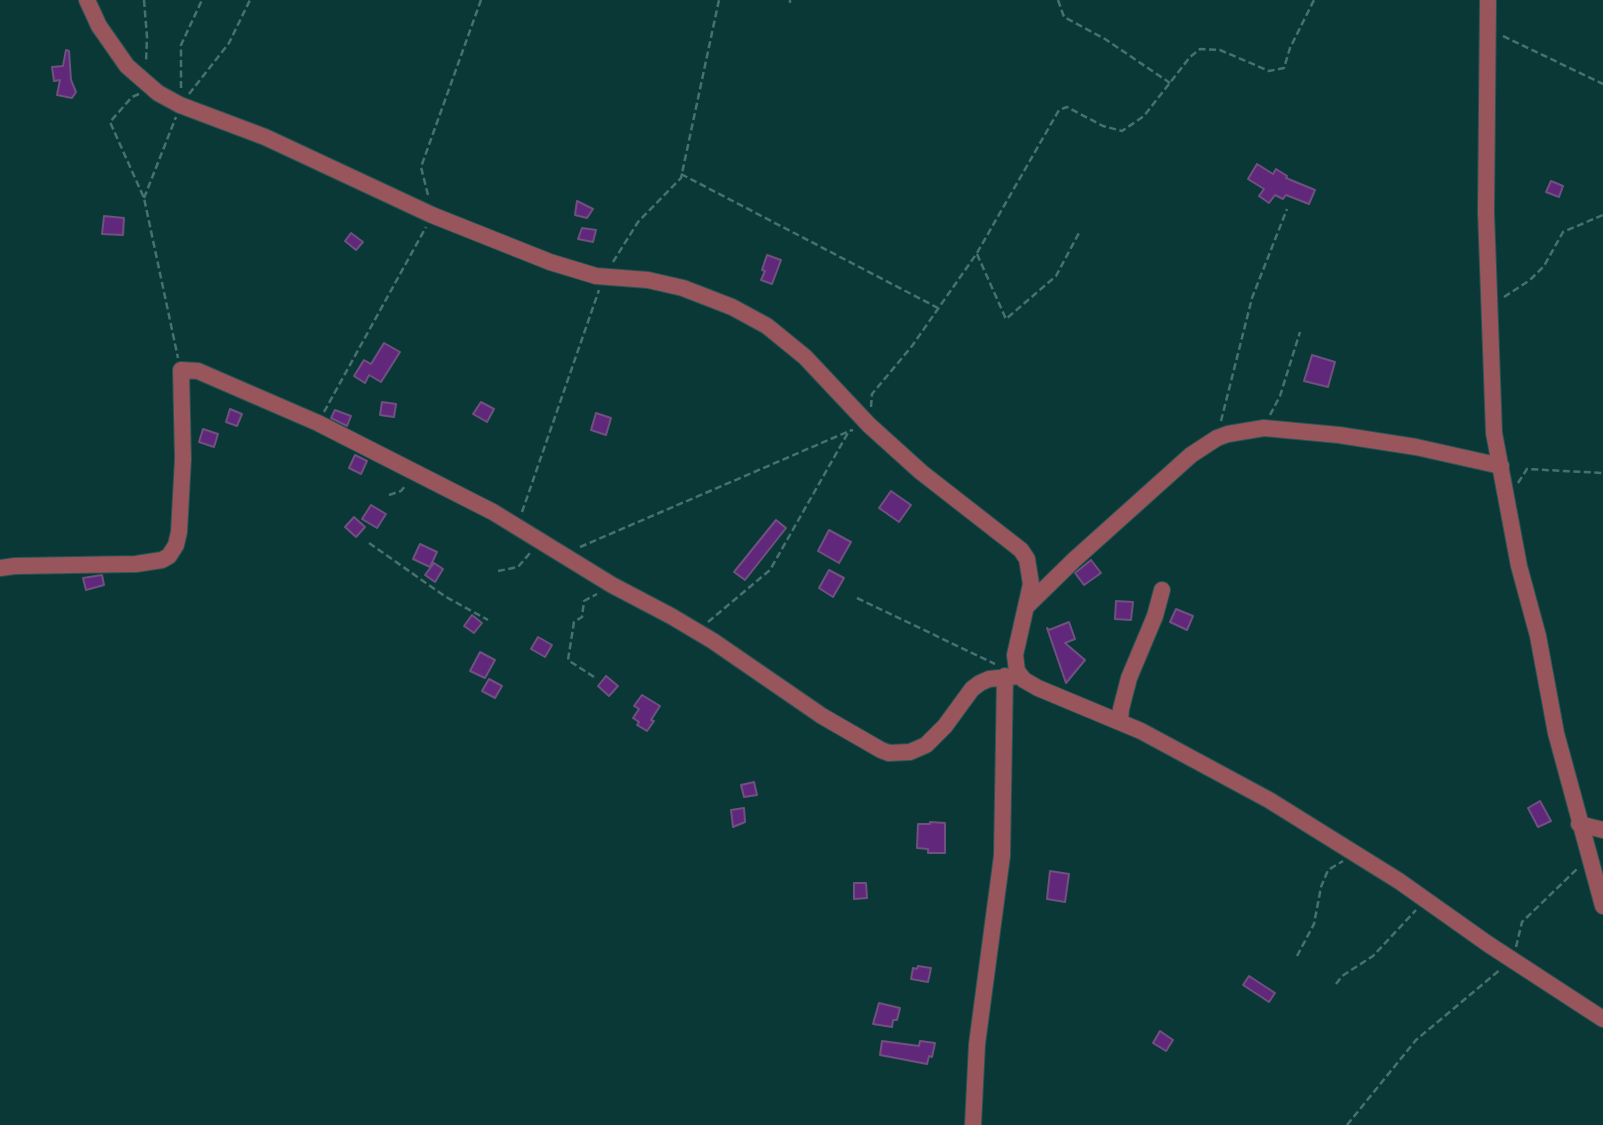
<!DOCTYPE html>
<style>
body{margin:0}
canvas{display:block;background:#0a3837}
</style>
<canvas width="1603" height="1125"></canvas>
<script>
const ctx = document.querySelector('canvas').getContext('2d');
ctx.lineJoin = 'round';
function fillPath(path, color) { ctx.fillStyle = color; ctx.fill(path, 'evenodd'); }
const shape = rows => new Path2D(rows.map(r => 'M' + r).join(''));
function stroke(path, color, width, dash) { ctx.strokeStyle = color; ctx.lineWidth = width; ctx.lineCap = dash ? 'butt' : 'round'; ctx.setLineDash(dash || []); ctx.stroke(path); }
const building = shape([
 [66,50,69,51,71,80,76,92,72,98,57,95,60,80,54,81,52,67,63,66,66,50],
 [1257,164,1273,174,1276,169,1287,176,1286,178,1315,190,1309,204,1286,195,1283,199,1275,195,1269,203,1259,196,1264,189,1248,179,1257,164],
 [1551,181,1563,186,1559,197,1546,192,1551,181],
 [577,201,593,209,587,218,575,215,577,201],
 [104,216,124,218,123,235,102,234,104,216],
 [582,228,596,230,593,242,578,239,582,228],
 [351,233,363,242,356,250,345,241,351,233],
 [767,255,781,260,772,284,761,280,765,271,762,270,767,255],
 [384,343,400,352,381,382,369,375,365,383,354,376,364,360,371,364,384,343],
 [1312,355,1335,362,1328,387,1304,381,1312,355],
 [382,402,396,404,394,417,380,415,382,402],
 [481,402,494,409,487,422,473,414,481,402],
 [230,409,242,414,237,426,226,422,230,409],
 [335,410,351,416,347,426,331,418,335,410],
 [596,413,611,418,606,435,591,430,596,413],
 [203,429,218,434,214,447,199,442,203,429],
 [355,455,367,461,361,474,349,468,355,455],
 [891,491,911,505,899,522,879,508,891,491],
 [371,505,386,514,377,528,362,519,371,505],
 [354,517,365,527,356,537,345,527,354,517],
 [776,520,786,528,745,580,734,572,776,520],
 [829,530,851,542,839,563,818,551,829,530],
 [420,544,437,552,430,567,413,559,420,544],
 [1091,560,1101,573,1084,585,1075,573,1091,560],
 [434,563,443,569,435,582,425,575,434,563],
 [829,570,844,578,833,597,819,588,829,570],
 [102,575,104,585,86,590,83,578,102,575],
 [1116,601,1133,602,1131,620,1115,619,1116,601],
 [1176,609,1193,616,1187,630,1170,622,1176,609],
 [472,615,482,623,474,633,464,626,472,615],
 [1069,622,1075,639,1065,643,1085,660,1066,683,1047,628,1049,630,1069,622],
 [538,637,552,645,545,657,531,649,538,637],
 [480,652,495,660,485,678,470,671,480,652],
 [606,676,618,686,609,696,598,686,606,676],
 [489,679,502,686,495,698,482,691,489,679],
 [642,695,660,706,651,720,654,721,647,731,637,725,639,722,633,718,639,709,634,706,642,695],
 [754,782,757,795,744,797,741,785,754,782],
 [1540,801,1551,821,1538,827,1528,808,1540,801],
 [744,808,745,822,733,827,731,810,744,808],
 [930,822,945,823,945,853,928,853,928,849,917,848,918,824,930,824,930,822],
 [1050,871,1069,874,1065,902,1047,899,1050,871],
 [854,883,866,883,867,898,854,899,854,883],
 [918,966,931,968,928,982,911,979,913,968,917,969,918,966],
 [1249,976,1275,993,1269,1002,1243,985,1249,976],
 [879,1003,900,1008,897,1020,893,1020,892,1027,873,1024,879,1003],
 [1160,1031,1173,1040,1166,1051,1153,1043,1160,1031],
 [882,1041,919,1046,920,1041,935,1043,932,1057,929,1056,927,1064,880,1055,882,1041]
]);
const path = shape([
 [144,0,147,37,146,63],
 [1058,0,1064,17,1105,39,1170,83],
 [790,3,790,0],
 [1503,36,1603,84],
 [181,88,181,45,202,0],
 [139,94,132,97,110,122,144,198,178,358],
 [189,94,229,43,250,0],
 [681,174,938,308],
 [428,195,421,167,481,0],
 [144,198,176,117],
 [977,254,1006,319,1056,276,1080,231],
 [613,262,638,222,681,178,719,0],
 [1504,297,1530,280,1544,266,1563,232,1603,215],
 [871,407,872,394,912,346,977,253,1059,110,1067,107,1103,126,1122,131,1144,116,1190,57,1200,49,1220,50,1269,71,1284,68,1290,48,1314,0],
 [324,412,426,227],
 [1270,415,1280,396,1300,332],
 [1221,421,1252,298,1287,209],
 [1518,483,1527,469,1603,473],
 [389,495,401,491,406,485],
 [522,512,599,290],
 [369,543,446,597,488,620],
 [580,547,847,432],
 [498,571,518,567,530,553],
 [857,598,995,664],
 [708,622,770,570,849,431,853,430],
 [594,677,568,660,574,622,582,617,584,601,597,594],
 [1516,947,1522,922,1577,869],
 [1297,956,1314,924,1321,887,1328,870,1343,861],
 [1336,984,1342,976,1373,956,1416,910],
 [1347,1125,1416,1040,1501,969]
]);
const street = shape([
 [87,0,99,26,127,66,158,93,180,105,265,137,432,215,550,262,596,276,648,280,683,288,732,307,767,326,805,357,869,425,921,472,1021,550,1027,559,1031,584,1015,655,1017,671,1024,680,1038,688,1141,731,1269,800,1399,881,1488,944,1603,1019],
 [1488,0,1486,212,1494,433,1519,566,1538,636,1556,733,1603,906],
 [0,568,15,566,136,564,162,560,169,556,176,545,179,532,183,459,181,370,198,371,318,423,493,512,612,585,671,616,713,641,822,716,881,750,889,753,910,752,926,745,945,726,972,689,980,683,989,679,1020,676],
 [1028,605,1074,560,1191,455,1217,438,1228,434,1264,428,1339,435,1416,447,1501,466],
 [1120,721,1121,709,1129,678,1155,616,1162,590],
 [1579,824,1603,830],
 [973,1125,977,1044,1002,856,1005,676]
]);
fillPath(building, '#61277a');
stroke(building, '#6f517f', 2);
stroke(street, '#275453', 18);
stroke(path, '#467170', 2.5, [7, 3.5]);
stroke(street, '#99555c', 16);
</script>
